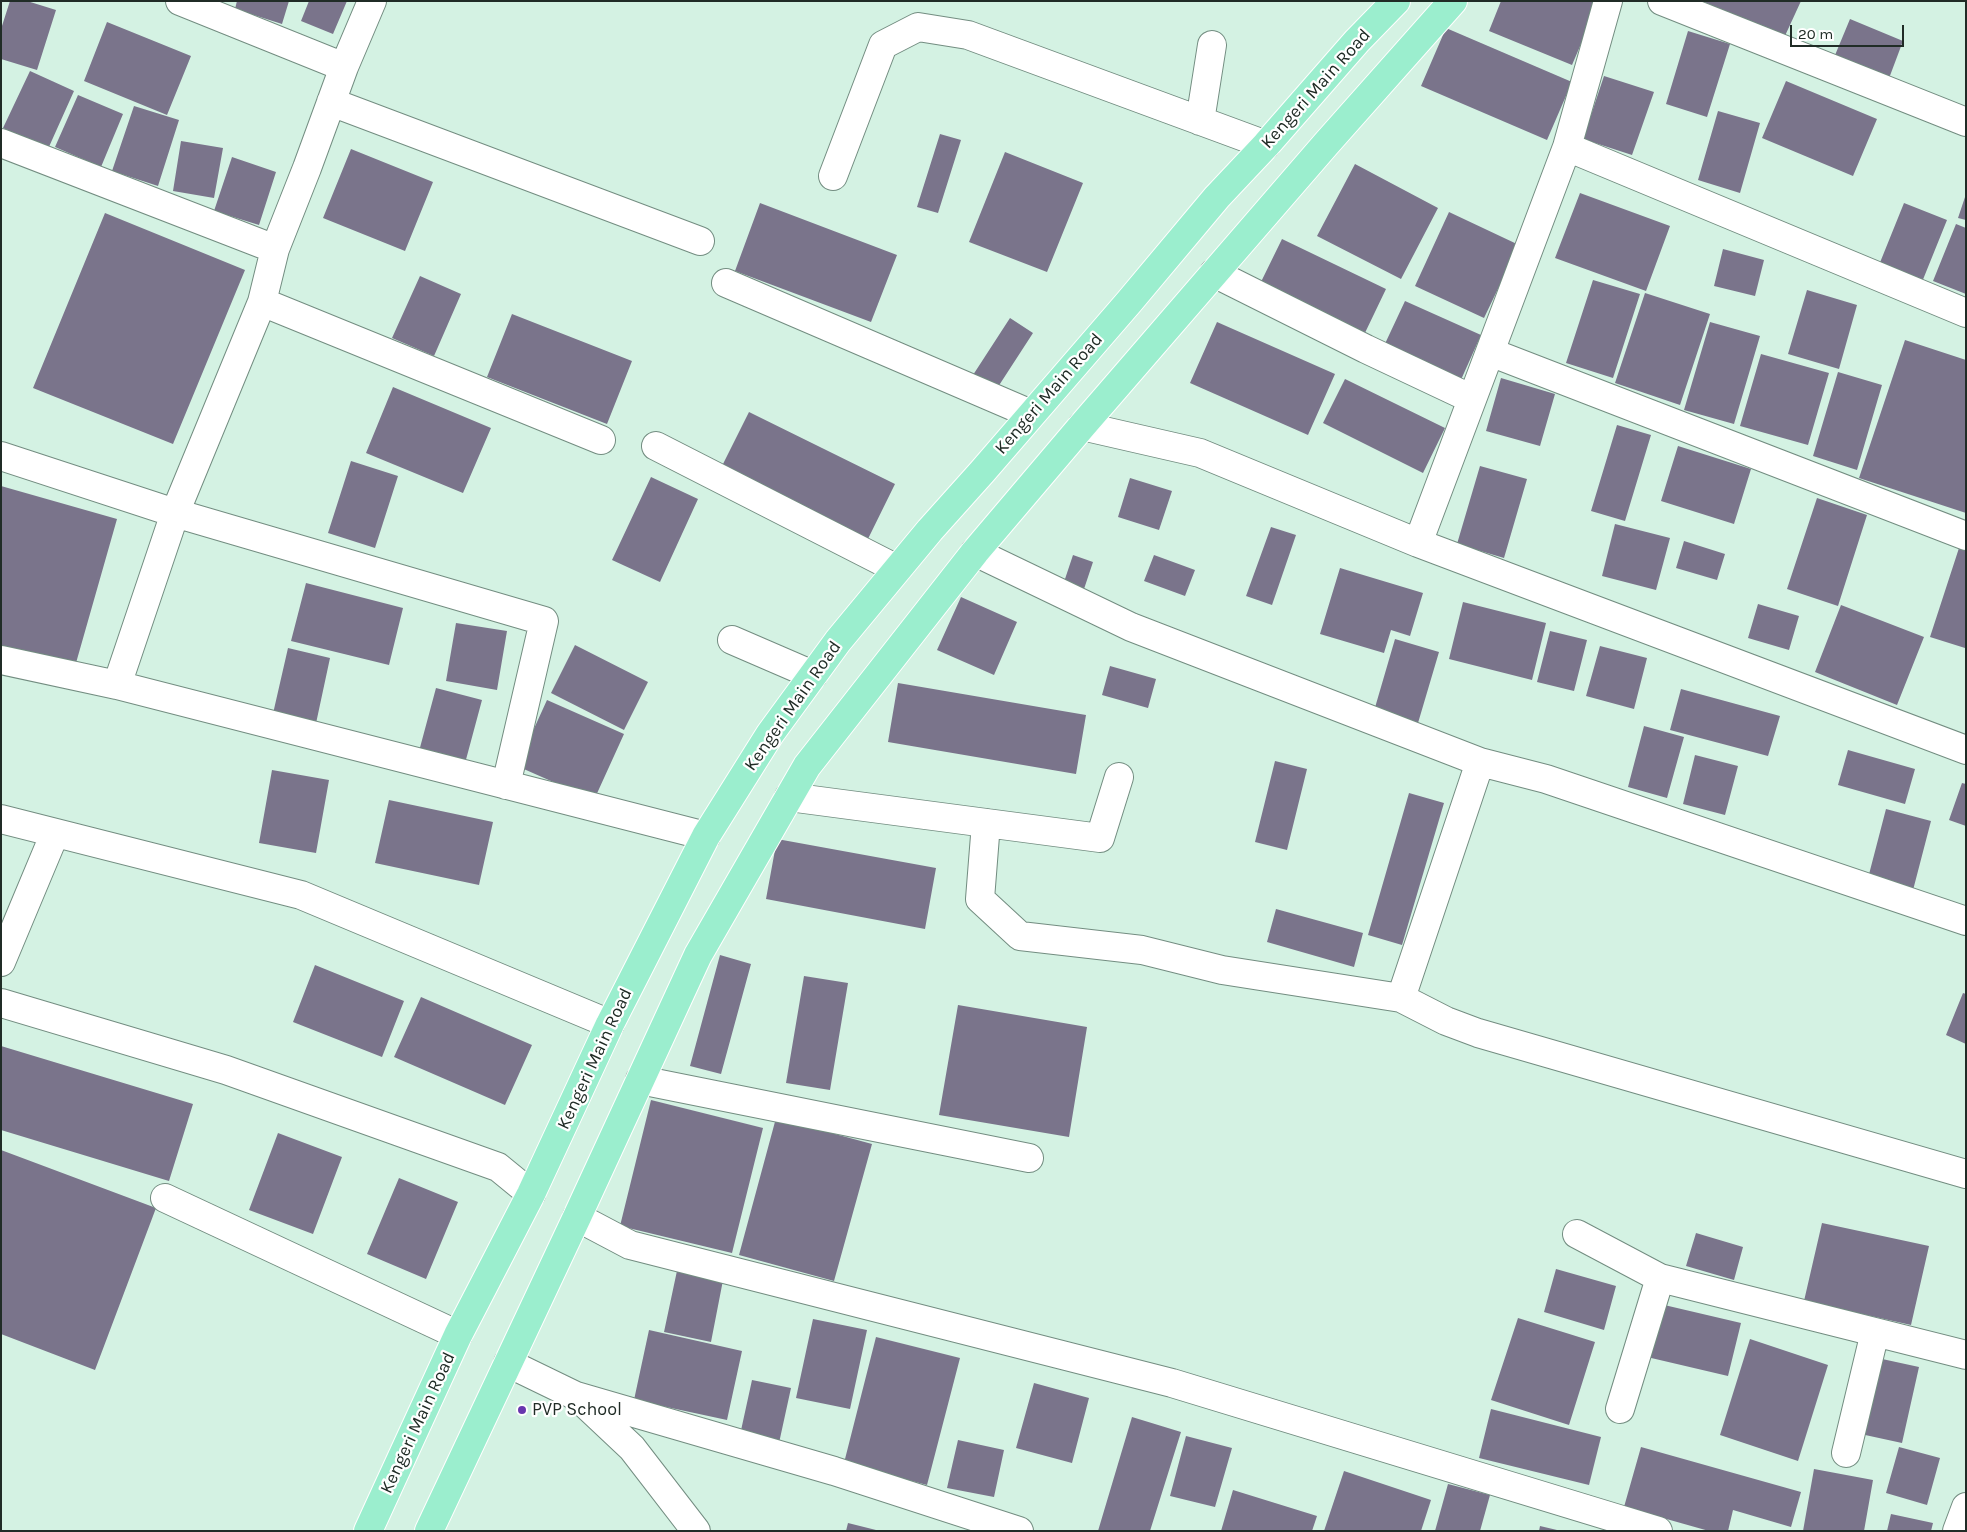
<!DOCTYPE html>
<style>
body{margin:0}
#map{position:relative;width:1967px;height:1532px;overflow:hidden;background:#d4f2e3;font-family:Karla,sans-serif}
canvas{display:block}
.frame{position:absolute;inset:0;border:2px solid #202c26;pointer-events:none}
.scale{position:absolute;left:1790px;top:25px;width:114px;height:22px;box-sizing:border-box;border:2px solid #202c26;border-top:0;padding-left:6px;font-size:15px;line-height:18px;white-space:nowrap;color:#202c26;-webkit-text-stroke:4px #fff;paint-order:stroke}
</style>
<div id="map">
<canvas width="1967" height="1532"></canvas>
<div class="frame"></div>
<div class="scale">20 m</div>
</div>
<script>
const ctx = document.querySelector('canvas').getContext('2d');
ctx.lineJoin = 'round';
function fillPath(path, color) { ctx.fillStyle = color; ctx.fill(path, 'evenodd'); }
const shape = rows => new Path2D(rows.map(r => 'M' + r).join(''));
function stroke(path, color, width, dash) { ctx.strokeStyle = color; ctx.lineWidth = width; ctx.lineCap = dash ? 'butt' : 'round'; ctx.setLineDash(dash || []); ctx.stroke(path); }
function label(font, color, halo, rows, align = 'center') {
  ctx.font = font + ' Karla,sans-serif'; ctx.lineWidth = 4.5; ctx.setLineDash([]); ctx.textBaseline = 'middle'; ctx.strokeStyle = halo; ctx.fillStyle = color; for (const [text, x, y, turn = 0] of rows) {
    ctx.save(); ctx.translate(x, y); ctx.rotate((+turn || 0) * Math.PI / 180); ctx.textAlign = isNaN(turn) ? turn : align; if (halo) ctx.strokeText(text, 0, 0); ctx.fillText(text, 0, 0); ctx.restore();
  }
}
const building = shape([
 [10,1,27,1,56,10,37,70,1,59,1,29],
 [237,1,289,1,282,24,235,9],
 [309,1,347,1,333,34,301,21],
 [1501,1,1592,1,1598,4,1572,65,1489,31],
 [1702,1,1801,1,1784,38],
 [1850,19,1903,41,1888,81,1833,60],
 [107,22,191,56,167,115,84,81],
 [1446,28,1572,82,1547,140,1421,86],
 [1688,31,1730,44,1707,117,1666,104],
 [30,71,74,91,48,149,3,128],
 [1604,76,1654,92,1632,155,1583,139],
 [1786,81,1877,119,1853,176,1762,138],
 [78,95,123,114,101,167,55,147],
 [134,106,179,120,158,186,112,171],
 [1718,111,1760,123,1740,193,1698,180],
 [940,134,961,140,938,213,917,207],
 [181,141,223,148,214,198,173,191],
 [351,149,433,182,405,251,323,218],
 [1005,152,1083,183,1047,272,969,242],
 [232,157,276,172,259,225,214,211],
 [1355,164,1438,208,1401,279,1317,236],
 [1580,193,1670,226,1646,291,1555,258],
 [1966,194,1966,220,1958,218],
 [760,203,897,255,871,322,735,271],
 [1904,203,1947,220,1922,282,1879,265],
 [1449,212,1519,245,1484,318,1415,286],
 [105,213,245,270,173,444,33,388],
 [1956,224,1966,228,1966,294,1933,281],
 [1282,239,1386,289,1363,337,1259,286],
 [1723,249,1764,260,1755,296,1714,286],
 [420,276,461,294,434,356,392,338],
 [1593,280,1640,294,1613,378,1566,363],
 [1807,290,1857,305,1839,369,1788,354],
 [1645,293,1710,314,1680,405,1615,383],
 [1405,301,1481,335,1460,382,1383,348],
 [512,314,632,361,607,424,487,377],
 [1010,318,1033,333,996,390,973,375],
 [1217,322,1335,374,1308,435,1190,383],
 [1710,322,1760,336,1734,424,1684,410],
 [1905,340,1966,360,1966,513,1859,478],
 [1761,354,1829,373,1808,445,1740,426],
 [1838,372,1882,385,1857,470,1813,456],
 [1501,378,1555,394,1540,446,1486,431],
 [1345,379,1445,428,1423,473,1323,423],
 [393,387,491,428,463,493,366,453],
 [749,412,895,484,864,547,717,476],
 [1617,425,1651,435,1625,521,1591,511],
 [1678,446,1751,469,1734,524,1661,501],
 [351,461,398,476,375,548,328,533],
 [1480,466,1527,479,1504,558,1457,544],
 [651,477,698,499,660,582,612,560],
 [1130,478,1172,491,1159,530,1118,517],
 [1,486,117,519,74,670,1,649],
 [1817,498,1867,515,1838,606,1787,589],
 [1615,524,1670,538,1656,590,1602,576],
 [1271,527,1296,535,1272,605,1246,596],
 [1684,541,1725,554,1717,580,1676,568],
 [1959,548,1966,550,1965,648,1930,637],
 [1073,555,1093,562,1083,592,1063,585],
 [1154,555,1195,570,1185,596,1144,581],
 [1340,568,1423,593,1410,636,1391,630,1384,653,1320,634],
 [306,583,403,608,389,665,291,641],
 [961,597,1017,622,994,675,937,650],
 [1463,602,1546,623,1532,680,1449,659],
 [1758,604,1799,616,1789,650,1748,638],
 [1841,605,1924,637,1897,705,1815,672],
 [456,623,507,631,497,690,446,681],
 [1550,631,1587,640,1574,691,1537,682],
 [1395,639,1439,652,1418,723,1374,711],
 [575,645,648,682,624,730,551,693],
 [1600,646,1647,658,1634,709,1586,696],
 [288,648,330,658,315,728,272,718],
 [1110,666,1156,679,1148,708,1102,695],
 [898,683,1086,715,1076,774,888,742],
 [436,688,482,700,464,767,418,755],
 [1681,689,1780,716,1768,756,1670,730],
 [547,700,624,734,594,800,517,766],
 [1644,726,1684,737,1667,798,1628,787],
 [1848,750,1915,769,1905,804,1838,785],
 [1695,755,1738,766,1725,815,1683,804],
 [1275,761,1307,769,1287,850,1255,842],
 [272,770,329,780,316,853,259,843],
 [1962,783,1966,784,1966,826,1949,820],
 [1409,793,1444,803,1402,945,1368,935],
 [389,800,493,822,479,885,375,863],
 [1886,809,1931,821,1912,894,1867,882],
 [777,839,936,868,925,929,766,899],
 [1276,909,1363,933,1354,967,1267,942],
 [720,955,751,964,721,1074,690,1066],
 [315,965,404,1001,382,1057,293,1022],
 [804,976,848,983,830,1090,786,1083],
 [1963,993,1966,994,1966,1044,1946,1035],
 [421,997,532,1045,505,1105,394,1057],
 [958,1005,1087,1027,1069,1137,939,1115],
 [1,1046,193,1104,169,1181,1,1130],
 [651,1100,763,1128,732,1253,620,1226],
 [776,1118,872,1144,834,1281,739,1255],
 [278,1133,342,1157,313,1234,249,1210],
 [1,1150,156,1208,95,1370,1,1334],
 [399,1178,458,1202,426,1279,367,1254],
 [1822,1223,1929,1246,1911,1325,1804,1301],
 [1696,1233,1743,1247,1734,1280,1686,1266],
 [678,1266,724,1275,711,1342,664,1332],
 [1556,1269,1616,1286,1604,1330,1544,1312],
 [1660,1304,1741,1323,1728,1376,1647,1357],
 [1518,1318,1595,1342,1569,1425,1491,1400],
 [813,1319,867,1330,850,1409,796,1398],
 [649,1330,742,1351,727,1420,634,1400],
 [876,1337,960,1358,927,1485,844,1463],
 [1750,1339,1828,1365,1798,1461,1720,1435],
 [1873,1357,1919,1367,1902,1443,1856,1433],
 [752,1380,791,1388,779,1443,740,1435],
 [1034,1383,1089,1398,1072,1463,1016,1448],
 [1491,1409,1601,1437,1589,1485,1479,1458],
 [1132,1417,1181,1432,1150,1531,1098,1531],
 [1186,1436,1232,1448,1215,1507,1170,1496],
 [958,1440,1004,1450,994,1497,947,1488],
 [1641,1447,1801,1492,1791,1527,1733,1510,1728,1531,1709,1531,1624,1507],
 [1899,1447,1940,1458,1927,1505,1886,1493],
 [1814,1469,1873,1480,1864,1531,1803,1531],
 [1344,1471,1431,1500,1421,1531,1324,1531],
 [1448,1484,1490,1495,1480,1531,1435,1531],
 [1233,1490,1317,1516,1312,1531,1221,1531],
 [1891,1514,1933,1523,1931,1531,1887,1531],
 [848,1523,876,1530,876,1531,846,1531],
 [1540,1526,1557,1530,1557,1531,1539,1531]
]);
const minor = shape([
 [180,1,344,67],
 [1662,1,1966,122],
 [331,102,700,241],
 [1200,121,1212,45],
 [1,143,275,249],
 [1567,147,1966,313],
 [833,176,883,45,918,27,968,35,1266,145],
 [1214,273,1366,349,1472,399],
 [726,283,1031,414],
 [262,302,601,440],
 [1490,352,1966,536],
 [1082,426,1200,453,1418,543,1966,750],
 [656,446,897,569],
 [1,456,175,513,544,621,506,785],
 [1418,543,1567,147,1608,1],
 [975,552,1131,627,1480,762,1546,779,1966,921],
 [732,640,813,675],
 [1,660,117,685,706,836],
 [117,685,175,513,262,302,275,249,307,168,344,67,372,1],
 [1480,762,1401,998,1446,1021,1478,1033,1966,1174],
 [789,797,1100,838,1119,777],
 [1,819,301,895,610,1024],
 [986,823,980,899,1020,936,1142,950,1222,970,1401,998],
 [1,962,55,833],
 [1,1003,226,1070,498,1167,531,1194],
 [640,1080,1029,1158],
 [165,1198,458,1335],
 [577,1217,630,1245,1172,1383,1658,1531],
 [1577,1234,1660,1278,1966,1355],
 [508,1363,576,1396,834,1471,1019,1531],
 [581,1400,632,1448,696,1531],
 [1620,1409,1660,1278],
 [1846,1453,1875,1332],
 [1957,1531,1966,1507]
]);
const major = shape([
 [368,1531,458,1335,531,1194,610,1024,706,836,770,734,838,641,930,530,982,472,1129,302,1217,197,1266,145,1357,41,1396,1],
 [429,1531,577,1217,698,955,807,766,975,552,1082,426,1326,144,1453,1]
]);
const markers = [
 [522,1410,5,"#6837ae"]
];
const streetNames = [
 ["Kengeri Main Road",1316,89,-48],
 ["Kengeri Main Road",1049,394,-49],
 ["Kengeri Main Road",793,706,-55],
 ["Kengeri Main Road",595,1059,-65],
 ["Kengeri Main Road",418,1423,-65]
];
const poiNames = [
 ["PVP School",532,1410]
];
fillPath(building, '#7a748b');
stroke(minor, '#738d81', 30);
stroke(major, '#fff', 30);
stroke(minor, '#fff', 28);
stroke(major, '#9beece', 28);
for (const [x, y, r, color] of markers) { const dot = new Path2D(); dot.arc(x, y, r, 0, 2 * Math.PI); ctx.fillStyle = color; ctx.fill(dot); stroke(dot, '#fff', 2); }
label('18px', '#202c26', '#fff', streetNames);
label('18px', '#202c26', '#fff', poiNames, 'left');
</script>
